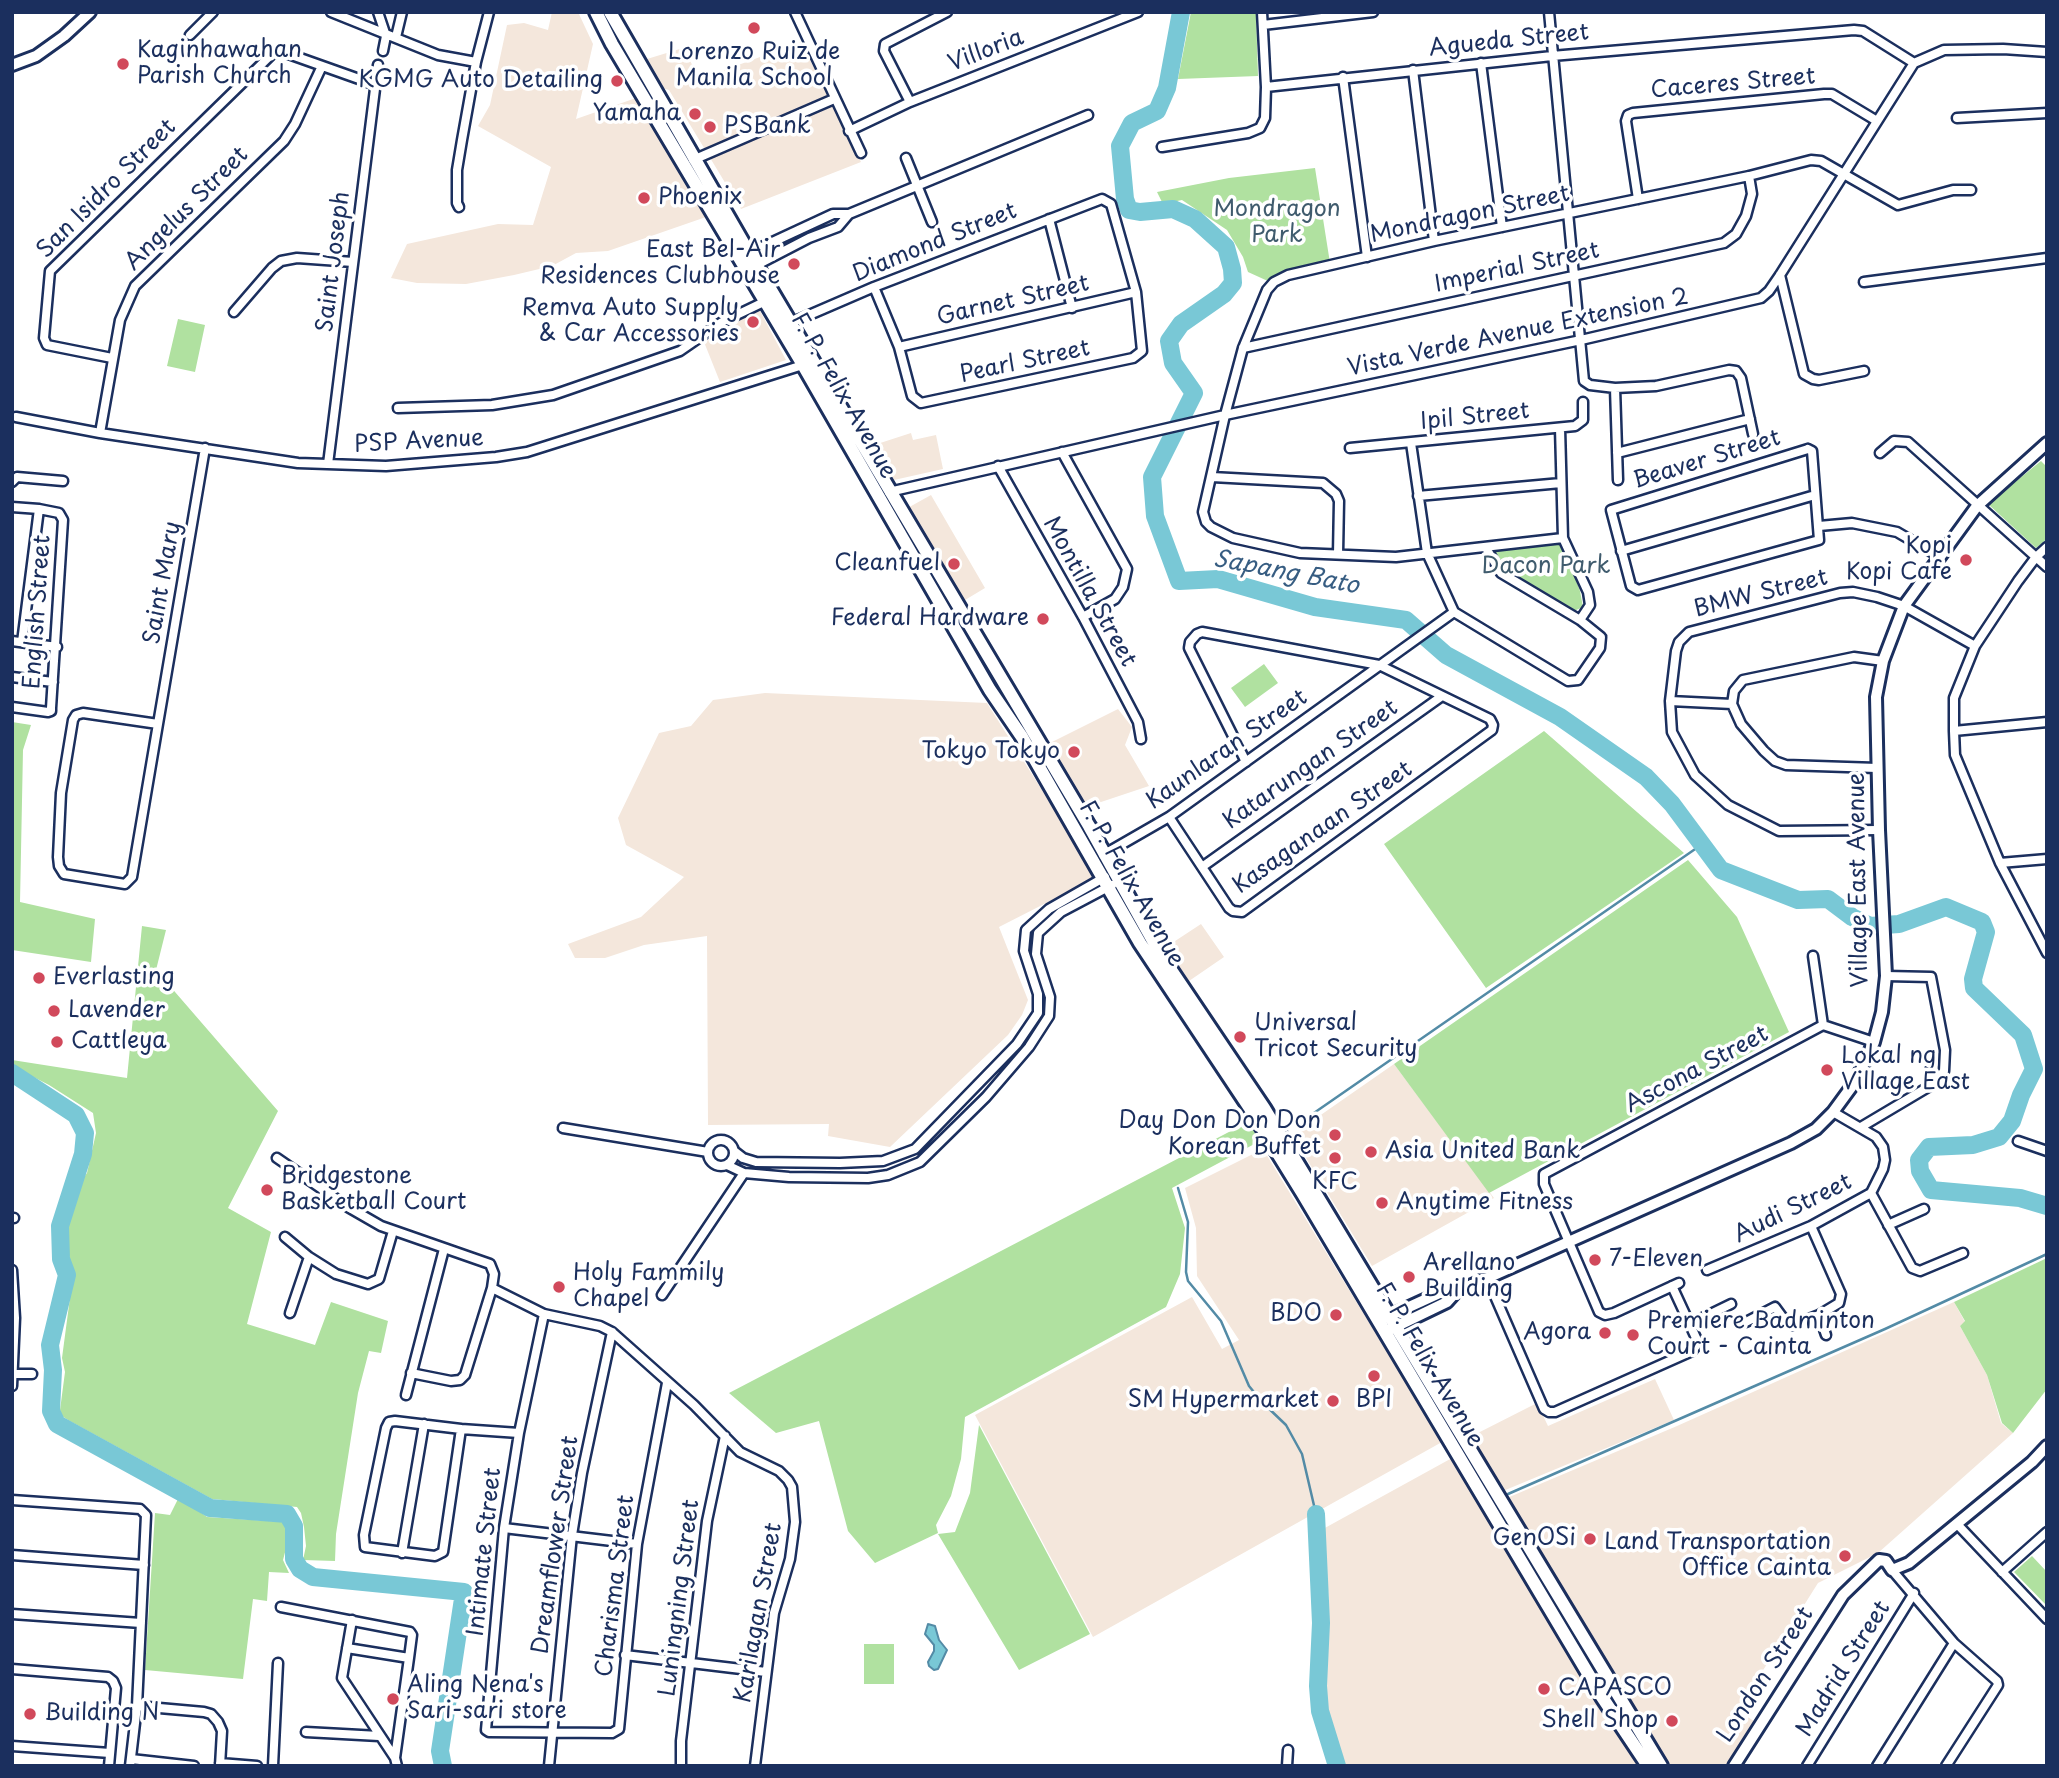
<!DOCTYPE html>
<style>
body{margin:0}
#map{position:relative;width:2059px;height:1778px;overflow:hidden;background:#fff;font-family:"Playpen Sans",sans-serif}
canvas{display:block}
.frame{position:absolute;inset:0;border:14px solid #1b2f5e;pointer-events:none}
</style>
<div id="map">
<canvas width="2059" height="1778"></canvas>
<div class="frame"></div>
</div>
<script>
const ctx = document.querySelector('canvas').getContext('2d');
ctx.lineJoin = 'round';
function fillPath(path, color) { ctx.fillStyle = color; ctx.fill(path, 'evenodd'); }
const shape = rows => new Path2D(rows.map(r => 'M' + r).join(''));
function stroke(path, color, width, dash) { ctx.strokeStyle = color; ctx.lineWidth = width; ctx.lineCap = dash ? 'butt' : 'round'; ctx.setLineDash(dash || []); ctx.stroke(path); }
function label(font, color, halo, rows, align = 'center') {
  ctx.font = font + ' "Playpen Sans",sans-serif'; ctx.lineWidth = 7; ctx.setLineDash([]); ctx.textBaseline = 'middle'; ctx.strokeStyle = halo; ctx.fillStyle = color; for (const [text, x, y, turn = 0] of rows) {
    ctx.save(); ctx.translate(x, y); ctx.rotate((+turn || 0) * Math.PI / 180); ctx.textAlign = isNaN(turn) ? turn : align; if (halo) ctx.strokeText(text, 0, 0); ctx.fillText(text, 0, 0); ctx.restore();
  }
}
const built = shape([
 [552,12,578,12,593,44,576,119,636,98,706,217,608,251,576,253,552,266,514,275,466,284,417,283,391,278,407,244,498,224,533,225,551,167,478,126,490,105,507,25,524,23,548,30],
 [801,42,861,162,741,209,669,90,659,87,647,59,683,48,700,79],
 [759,309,786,360,720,382,704,342,717,327],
 [911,433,913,440,936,435,943,469,894,480,874,445],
 [931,495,985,588,960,603,904,510],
 [765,693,987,703,1097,877,999,927,1028,1000,1022,1015,1008,1035,890,1147,828,1136,829,1124,708,1125,707,936,644,945,605,958,575,958,568,944,641,917,684,877,626,845,618,818,659,733,691,726,713,700],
 [1118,709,1132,727,1125,745,1149,786,1086,807,1046,745],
 [1201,924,1224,957,1189,981,1166,947],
 [1394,1064,1494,1198,1372,1266,1292,1135],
 [1263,1149,1442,1442,1093,1637,975,1415,1192,1297,1222,1349,1239,1340,1197,1276,1196,1228,1185,1188],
 [1954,1302,1965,1322,1960,1326,1987,1375,2001,1423,2013,1433,1878,1553,1818,1583,1738,1710,1755,1722,1727,1766,1669,1766,1507,1498,1677,1426],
 [1655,1379,1674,1420,1503,1491,1470,1437,1537,1403,1548,1426],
 [1452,1458,1495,1524,1641,1766,1346,1766,1329,1713,1323,1683,1329,1602,1323,1529]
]);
const green = shape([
 [1191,12,1256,12,1258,76,1178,79],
 [1315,168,1330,263,1276,275,1270,282,1248,272,1243,257,1227,230,1182,200,1163,204,1157,192,1229,178],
 [178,319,205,325,195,372,167,366],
 [2041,461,2047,467,2047,539,2036,548,1988,504],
 [1561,540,1580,591,1583,607,1574,611,1506,572,1491,550],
 [1264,664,1278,683,1245,707,1231,688],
 [12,722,31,725,23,750,20,902,95,919,91,962,12,950],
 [1544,731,1684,853,1486,988,1384,844],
 [1688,860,1737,917,1789,1032,1489,1193,1394,1064],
 [142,926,166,930,156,970,278,1111,228,1208,271,1232,247,1324,315,1345,331,1302,388,1321,381,1353,369,1351,358,1393,336,1534,335,1561,303,1560,306,1546,304,1527,301,1513,297,1507,212,1499,68,1420,62,1416,60,1410,65,1372,62,1358,73,1275,64,1230,78,1186,87,1173,96,1133,93,1113,49,1085,12,1066,12,1060,127,1078],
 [1248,1122,1260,1141,1172,1188,1185,1228,1180,1274,1166,1307,965,1417,961,1459,951,1496,936,1525,938,1533,875,1563,848,1531,819,1421,776,1433,729,1393],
 [2047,1258,2047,1389,2013,1433,2002,1423,1987,1375,1960,1326,1965,1321,1954,1302],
 [979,1425,1090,1634,1019,1670,938,1534,955,1532,970,1493],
 [179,1497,207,1517,284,1522,289,1537,283,1560,289,1573,269,1572,267,1601,253,1599,243,1679,145,1670,155,1513,170,1515],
 [2032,1556,2047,1572,2047,1606,2014,1572],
 [864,1644,894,1644,894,1684,864,1684]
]);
const water = shape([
 [928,1624,935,1626,939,1640,947,1650,938,1669,934,1670,929,1666,928,1662,934,1651,934,1645,925,1634,928,1624]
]);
const stream = shape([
 [1298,1124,1701,845],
 [1178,1188,1188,1222,1186,1272,1188,1281,1221,1321,1249,1386,1262,1402,1286,1425,1302,1454,1316,1514],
 [1508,1494,1885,1329,2047,1254]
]);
const river = shape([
 [1181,12,1167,88,1157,111,1132,123,1120,146,1125,199,1129,210,1140,212,1173,209,1195,219,1226,247,1232,269,1233,283,1224,294,1181,324,1169,341,1173,363,1194,393,1152,477,1155,516,1179,581,1218,579,1315,607,1406,620,1446,655,1560,717,1646,777,1672,804,1721,870,1798,900,1828,899,1852,917,1870,926,1899,924,1946,907,1982,922,1986,932,1973,979,1974,988,2023,1035,2034,1069],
 [2034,1069,2021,1095,2012,1121,1999,1137,1973,1145,1929,1147,1919,1160,1920,1171,1931,1190,2020,1198,2047,1206],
 [12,1073,76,1115,85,1133,83,1154,60,1226,61,1259,67,1275,50,1345,53,1370,51,1411,57,1424,210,1508,287,1514,294,1526,294,1559,300,1569,313,1577,464,1592,440,1751,443,1766],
 [1316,1514,1321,1623,1318,1686,1320,1711,1337,1766]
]);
const minor = shape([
 [331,12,438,55,476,62],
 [378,12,386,36,383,51],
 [795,12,861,153],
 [1549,12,1584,381,1590,385,1615,388,1656,386,1729,370,1736,371,1741,378,1753,434],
 [1263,25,1373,12],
 [190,35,213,12],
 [396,37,402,12],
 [1481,63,1502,227],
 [1413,70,1434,241],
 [1343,77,1367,257],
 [1266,87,1552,56,1854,30,1863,31,1914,63],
 [910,102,884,51,885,44,947,12],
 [1957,118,2047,113],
 [849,131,910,102,1138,12],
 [1162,147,1248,133,1260,128,1265,118,1266,87,1262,12],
 [906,158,932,222],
 [693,160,834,99],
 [1638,199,1626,121,1628,115,1633,113,1824,94,1832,94,1877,121],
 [459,207,457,203,457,170,462,140,476,62,489,12],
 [1049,219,1072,308],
 [749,253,833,214,849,214,1088,115],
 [755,266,809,238,838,227,849,214],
 [1780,275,1804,374,1813,379,1819,380,1864,371],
 [1864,282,2047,258],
 [234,312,272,268,281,261,297,258,353,262],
 [786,325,874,287,1102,199,1111,204,1136,292,1142,351,1133,358,921,403,912,396,899,347,874,287],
 [899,347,1136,292],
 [1243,348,1724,243,1736,234,1746,216,1752,194,1749,176],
 [112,358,47,345,44,338,50,271,273,53,283,52,376,85],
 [1615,388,1618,480],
 [398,408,492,405,553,395,680,351,722,322,768,300],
 [16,417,100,433,298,463,386,466,496,457,527,452,806,364],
 [1560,428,1563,538,1588,592,1590,605,1580,620],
 [100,433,120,320,135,286,284,141,295,124,322,66],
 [1411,443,1427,553,1454,612,1568,681,1578,680,1600,648,1601,637,1580,620,1501,573,1486,548],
 [1350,448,1575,426,1583,420,1583,402],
 [1808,449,1812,451,1819,540,1638,590,1631,586,1611,510,1808,449],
 [1062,452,1127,569,1123,587,1115,599,1083,617],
 [1617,453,1750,419],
 [1880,453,1894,441,1908,442,2047,567],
 [328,464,378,65],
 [998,466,1083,617,1138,722,1141,739],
 [1212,477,1323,483,1336,494,1339,501,1338,554],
 [12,482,17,477,63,481],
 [889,492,1225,415,1581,340,1761,298,1769,291,1780,275,1914,63,1944,50,2003,49,2047,52],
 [1418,496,1561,483],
 [12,507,39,509,59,513,63,520,51,708,51,711,48,712,12,707],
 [1819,526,1852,523,1897,532,1940,557],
 [1563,538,1396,557,1300,553,1233,538,1211,527,1206,522,1203,512,1225,415,1243,348,1267,290,1274,282,1288,275,1434,241,1749,176,1811,160,1821,161,1898,205,1953,190,1971,190],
 [2047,547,2036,557,2018,581,1975,646,1954,698,1954,731,1955,755,2000,863,2047,953],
 [1621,551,1815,495],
 [12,641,57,647],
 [22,642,39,509],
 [12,677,53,682],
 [1670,701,1732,704],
 [158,724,83,713,76,715,73,720,61,793,58,857,59,866,64,874,125,884,132,877,158,724,172,642,205,448],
 [1954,731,2047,722],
 [1877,768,1786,765,1775,761,1764,751,1741,724,1732,704,1734,691,1743,680,1854,657,1883,661],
 [1169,817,1229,908,1233,911,1242,912,1492,730,1493,725,1490,719,1379,665,1202,632,1197,634,1190,642,1189,648,1246,762],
 [1879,830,1779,831,1728,805,1695,775,1672,732,1670,701,1676,651,1679,642,1689,632,1840,593,1853,592,1877,597,1904,606,1975,646],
 [1103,855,1169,817,1454,612],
 [2000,863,2047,859],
 [1202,867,1442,696],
 [1813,956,1823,1025],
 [1861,1127,1935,1083,1944,1071,1945,1050,1931,977,1886,976],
 [563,1128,708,1152],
 '708 1153a13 13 0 1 1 26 0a13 13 0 1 1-26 0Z',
 [2018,1141,2047,1151],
 [734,1151,743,1158,756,1162,840,1163,883,1161,915,1149,1017,1044,1038,1013,1038,994,1024,951,1026,930,1049,909,1105,877],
 [277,1158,348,1207,381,1226,490,1264,494,1274,492,1288,544,1314,600,1326,612,1332,694,1405,740,1452,779,1471,788,1480,792,1487,795,1522,790,1559,774,1613,755,1766],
 [727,1165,744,1173,789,1177,868,1178,888,1175,920,1162,986,1097,1029,1047,1049,1016,1050,997,1036,954,1038,933,1061,912,1112,885],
 [1871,1193,1912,1268,1920,1271,1963,1253],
 [12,1218,14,1218],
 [1888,1225,1924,1209],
 [285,1237,309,1257,336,1274,368,1284,379,1279,393,1231],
 [12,1270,15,1318,12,1386],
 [1707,1270,1811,1226,1871,1193,1883,1169,1885,1160,1883,1147,1876,1137,1833,1112],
 [1487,1278,1544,1409,1549,1412,1555,1412,1692,1351,1696,1346,1697,1340,1672,1286],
 [1679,1283,1614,1313,1605,1315,1599,1312,1544,1184,1544,1174,1823,1025,1874,1042],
 [662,1295,744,1173],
 [290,1313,309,1257],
 [544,1314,519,1433,504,1528,486,1730,489,1732,612,1733,619,1729,637,1544,667,1383],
 [1819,1315,1826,1335],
 [1746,1322,1775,1307,1786,1322,1793,1325,1819,1315,1839,1303,1841,1294,1811,1226],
 [1690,1324,1731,1304],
 [411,1373,451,1381,460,1380,465,1375,492,1288],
 [12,1374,32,1374],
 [406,1395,444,1249],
 [461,1429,443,1552,435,1556,365,1547,364,1535,386,1428,389,1422,395,1421,461,1429,519,1433],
 [12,1500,140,1509,146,1515,137,1706,130,1766],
 [1957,1524,2047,1619],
 [504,1528,637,1544],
 [402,1553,424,1424],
 [12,1555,144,1565],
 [1892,1570,1954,1643,1997,1681,1998,1685,1946,1766],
 [2002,1572,2047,1532],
 [281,1607,410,1632,412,1635,409,1658,395,1758],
 [12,1614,141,1623],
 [352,1620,342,1678,395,1758,397,1766],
 [347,1648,409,1658],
 [625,1655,766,1672],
 [12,1669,108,1677,113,1681,116,1688,109,1766],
 [137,1706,204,1712,211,1714,218,1722,222,1731,220,1766],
 [306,1732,379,1736],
 [12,1746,110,1753],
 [131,1759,194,1766],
 [220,1763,257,1766],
 [273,1766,278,1663],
 [549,1766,572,1535,582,1473,612,1332],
 [681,1766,681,1741,707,1521,725,1436],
 [1287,1766,1288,1750],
 [1807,1766,1914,1593],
 [1877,1766,1954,1643]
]);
const tertiary = shape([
 [12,65,36,56,64,36,90,12],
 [1385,1318,1444,1291,1456,1292],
 [1391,1329,1447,1302,1456,1292,1791,1143,1816,1129,1833,1112,1855,1082,1874,1042,1882,1012,1886,976,1879,830,1876,697,1883,661,1904,606,1977,506,2047,443],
 [1734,1766,1843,1595,1879,1560,1886,1561,1892,1570,1909,1563,2032,1462,2047,1446]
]);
const secondary = shape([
 [596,12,612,44,803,365,990,690,1022,737,1140,943,1253,1113,1303,1194,1602,1697,1648,1766],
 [610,12,749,253,1089,826,1161,955,1264,1108,1661,1766]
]);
const markers = [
 [754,28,7,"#d1495b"],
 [123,64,7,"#d1495b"],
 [617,81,7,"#d1495b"],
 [695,114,7,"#d1495b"],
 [710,127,7,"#d1495b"],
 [644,198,7,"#d1495b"],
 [794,264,7,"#d1495b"],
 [753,322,7,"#d1495b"],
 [1966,560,7,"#d1495b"],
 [954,564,7,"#d1495b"],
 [1043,619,7,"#d1495b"],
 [1074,752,7,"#d1495b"],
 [39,978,7,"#d1495b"],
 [54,1011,7,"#d1495b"],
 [1240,1037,7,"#d1495b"],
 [57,1042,7,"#d1495b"],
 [1827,1070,7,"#d1495b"],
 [1335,1135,7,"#d1495b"],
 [1371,1152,7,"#d1495b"],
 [1335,1158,7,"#d1495b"],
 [267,1190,7,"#d1495b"],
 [1382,1203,7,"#d1495b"],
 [1595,1260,7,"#d1495b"],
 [1409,1277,7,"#d1495b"],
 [559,1287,7,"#d1495b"],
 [1336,1315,7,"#d1495b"],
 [1605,1333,7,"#d1495b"],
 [1633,1335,7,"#d1495b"],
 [1374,1376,7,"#d1495b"],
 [1333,1401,7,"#d1495b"],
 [1590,1539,7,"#d1495b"],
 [1845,1556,7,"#d1495b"],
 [1544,1689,7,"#d1495b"],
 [393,1699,7,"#d1495b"],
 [30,1714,7,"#d1495b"],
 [1672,1721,7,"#d1495b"]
];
const streetNames = [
 ["Agueda Street",1509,41,-6],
 ["Villoria",986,51,-21],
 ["Caceres Street",1733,84,-5],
 ["San Isidro Street",107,189,-45],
 ["Angelus Street",187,209,-45],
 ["Mondragon Street",1470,215,-12],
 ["Diamond Street",935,243,-22],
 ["Saint Joseph",334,262,-83],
 ["Imperial Street",1517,268,-12],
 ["Garnet Street",1013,301,-13],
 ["Vista Verde Avenue Extension 2",1518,333,-12],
 ["Pearl Street",1025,362,-12],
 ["F. P. Felix Avenue",843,396,60],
 ["Ipil Street",1475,417,-6],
 ["PSP Avenue",419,442,-3],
 ["Beaver Street",1707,460,-17],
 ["Saint Mary",163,583,-80],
 ["Montilla Street",1089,592,61],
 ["BMW Street",1761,594,-14],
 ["English Street",38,612,-86],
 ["Kaunlaran Street",1227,750,-35],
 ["Katarungan Street",1311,765,-35],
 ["Kasaganaan Street",1323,828,-35],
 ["Village East Avenue",1859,880,-91],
 ["F. P. Felix Avenue",1131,884,60],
 ["Ascona Street",1697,1070,-28],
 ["Audi Street",1793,1209,-26],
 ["F. P. Felix Avenue",1429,1365,59],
 ["Dreamflower Street",556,1545,-82],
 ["Intimate Street",485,1552,-84],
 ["Charisma Street",616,1586,-83],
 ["Luningning Street",680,1598,-83],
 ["Karilagan Street",759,1613,-80],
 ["Madrid Street",1844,1669,-58],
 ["London Street",1766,1675,-57]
];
const poiNames = [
 ["Kaginhawahan",137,51],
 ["Parish Church",137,77],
 ["Lorenzo Ruiz de",754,53,"center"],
 ["Manila School",754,79,"center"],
 ["KGMG Auto Detailing",603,81,"right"],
 ["Yamaha",681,114,"right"],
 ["PSBank",724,127],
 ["Phoenix",658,198],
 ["East Bel-Air",780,251,"right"],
 ["Residences Clubhouse",780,277,"right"],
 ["Remva Auto Supply",739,309,"right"],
 ["& Car Accessories",739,335,"right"],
 ["Kopi",1952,547,"right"],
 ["Kopi Cafe",1952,573,"right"],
 ["Cleanfuel",940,564,"right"],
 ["Federal Hardware",1029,619,"right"],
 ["Tokyo Tokyo",1060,752,"right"],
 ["Everlasting",53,978],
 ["Lavender",68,1011],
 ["Universal",1254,1024],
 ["Tricot Security",1254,1050],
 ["Cattleya",71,1042],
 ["Lokal ng",1841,1057],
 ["Village East",1841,1083],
 ["Day Don Don Don",1321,1122,"right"],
 ["Korean Buffet",1321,1148,"right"],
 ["Asia United Bank",1385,1152],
 ["Bridgestone",281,1177],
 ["Basketball Court",281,1203],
 ["KFC",1335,1183,"center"],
 ["Anytime Fitness",1396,1203],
 ["7-Eleven",1609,1260],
 ["Arellano",1423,1264],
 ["Building",1423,1290],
 ["Holy Fammily",573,1274],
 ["Chapel",573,1300],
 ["BDO",1322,1315,"right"],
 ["Premiere Badminton",1647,1322],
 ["Court - Cainta",1647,1348],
 ["Agora",1591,1333,"right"],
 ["SM Hypermarket",1319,1401,"right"],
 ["BPI",1374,1401,"center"],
 ["GenOSi",1576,1539,"right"],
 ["Land Transportation",1831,1543,"right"],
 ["Office Cainta",1831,1569,"right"],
 ["Aling Nena's",407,1686],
 ["Sari-sari store",407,1712],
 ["CAPASCO",1558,1689],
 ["Building N",44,1714],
 ["Shell Shop",1658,1721,"right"]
];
const parkNames = [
 ["Mondragon",1277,210],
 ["Park",1277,236],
 ["Dacon Park",1546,567]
];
const waterNames = [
 ["Sapang Bato",1286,573,11]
];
fillPath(built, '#f4e7dc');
fillPath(green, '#b0e1a0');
fillPath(water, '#79c8d6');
stroke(water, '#538ba6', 2);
stroke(stream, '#538ba6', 2.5);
stroke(river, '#79c8d6', 18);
stroke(minor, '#1b2f5e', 13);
stroke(tertiary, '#1b2f5e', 16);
stroke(secondary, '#1b2f5e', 18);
stroke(minor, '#fff', 8);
stroke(tertiary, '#fff', 10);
stroke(secondary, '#fff', 12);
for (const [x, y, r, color] of markers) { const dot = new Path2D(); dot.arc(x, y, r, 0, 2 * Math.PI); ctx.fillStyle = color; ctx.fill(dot); stroke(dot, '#fff', 2.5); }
label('23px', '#1b2f5e', '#fff', streetNames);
label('23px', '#1b2f5e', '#fff', poiNames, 'left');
label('23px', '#405c6e', '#fff', parkNames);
label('italic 24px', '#375d82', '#fff', waterNames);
</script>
